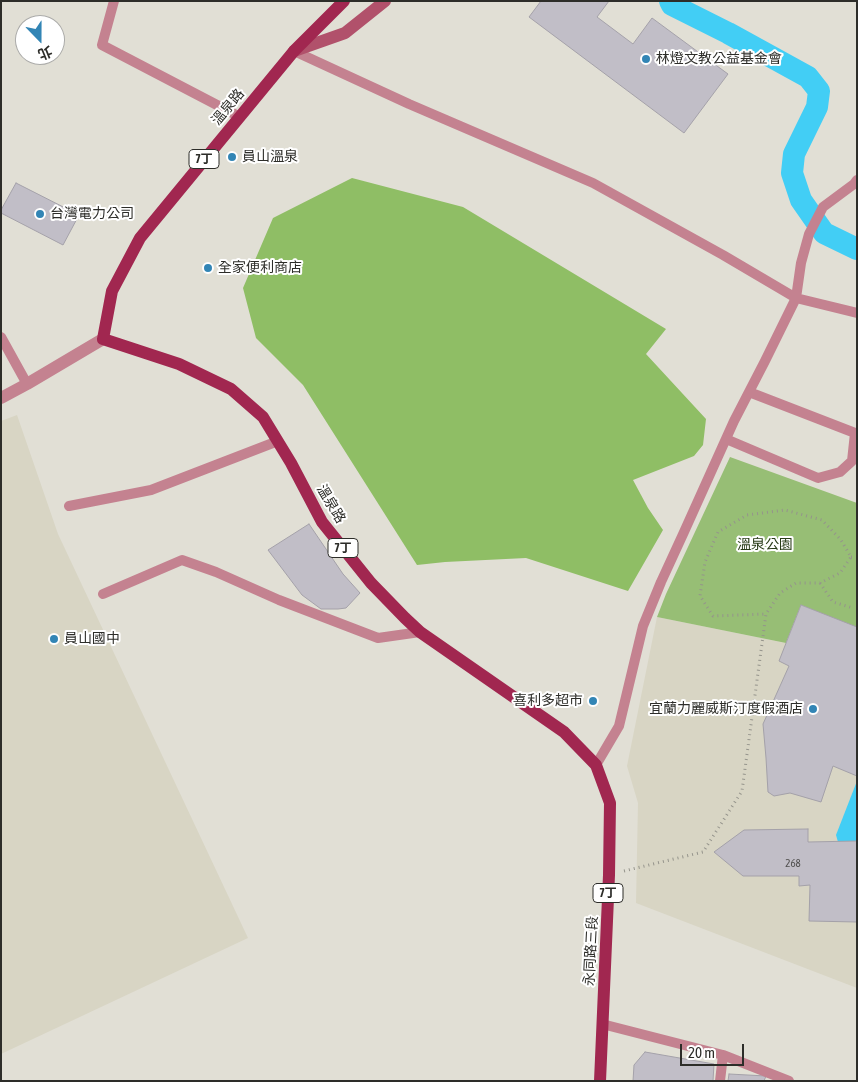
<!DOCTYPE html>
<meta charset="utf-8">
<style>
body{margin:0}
#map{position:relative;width:858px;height:1082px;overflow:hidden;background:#e1dfd5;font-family:"Asap Condensed","Noto Sans TC",sans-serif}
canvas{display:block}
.frame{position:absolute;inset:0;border:2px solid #2d2d29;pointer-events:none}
.north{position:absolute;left:15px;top:15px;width:50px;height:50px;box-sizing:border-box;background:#fff;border:1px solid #ababa9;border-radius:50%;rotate:158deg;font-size:14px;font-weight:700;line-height:20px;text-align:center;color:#2d2d29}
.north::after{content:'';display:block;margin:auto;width:18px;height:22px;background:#3285b5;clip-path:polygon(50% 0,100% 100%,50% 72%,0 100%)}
.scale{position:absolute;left:680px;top:1044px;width:64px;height:22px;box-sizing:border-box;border:2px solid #2d2d29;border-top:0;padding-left:6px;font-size:15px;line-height:18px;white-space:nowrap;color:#2d2d29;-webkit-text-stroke:4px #fff;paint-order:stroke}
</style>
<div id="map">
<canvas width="858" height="1082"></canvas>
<div class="frame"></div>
<div class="north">北</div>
<div class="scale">20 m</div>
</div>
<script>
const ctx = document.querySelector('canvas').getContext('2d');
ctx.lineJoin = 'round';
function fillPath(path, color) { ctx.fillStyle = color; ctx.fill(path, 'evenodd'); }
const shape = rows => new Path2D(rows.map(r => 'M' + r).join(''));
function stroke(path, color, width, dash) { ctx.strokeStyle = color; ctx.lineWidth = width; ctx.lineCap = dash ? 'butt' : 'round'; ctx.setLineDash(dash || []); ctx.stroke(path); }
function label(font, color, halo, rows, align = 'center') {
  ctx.font = font + ' "Asap Condensed","Noto Sans TC",sans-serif'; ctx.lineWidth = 4; ctx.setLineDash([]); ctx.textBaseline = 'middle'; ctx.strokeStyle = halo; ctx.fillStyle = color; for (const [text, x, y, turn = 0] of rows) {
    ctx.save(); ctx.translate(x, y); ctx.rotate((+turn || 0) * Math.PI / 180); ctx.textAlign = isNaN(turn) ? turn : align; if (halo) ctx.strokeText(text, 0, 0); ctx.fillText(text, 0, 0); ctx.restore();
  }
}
const built = shape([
 [17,415,58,534,248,938,1,1054,1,421],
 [801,605,857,627,857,988,636,903,638,803,627,766,657,617,786,643]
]);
const green = shape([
 [730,457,857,503,857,629,801,605,786,643,657,617,666,594]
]);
const forest = shape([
 [352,178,463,207,666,329,646,354,706,419,703,445,694,456,633,480,648,508,663,530,628,591,526,558,445,562,417,565,303,385,256,338,243,288,273,218]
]);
const water = shape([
 [857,781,857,841,838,842,836,835]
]);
const canal = shape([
 [670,1,672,5,728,33,808,77,819,91,817,107,794,154,792,173,801,200,824,233,857,249]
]);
const building = shape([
 [541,1,609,1,597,17,633,44,652,18,728,74,684,133,529,17,541,1],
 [16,183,79,215,63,245,1,213,1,210,16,183],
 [309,524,343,574,360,593,346,608,338,609,321,609,302,595,268,550,309,524],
 [801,605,857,627,857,776,833,766,821,802,790,793,774,796,768,792,766,758,763,724,789,666,779,661,801,605],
 [808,829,808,842,857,841,857,922,809,921,810,885,799,886,799,876,743,876,714,852,744,830,808,829],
 [645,1052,714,1064,713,1081,633,1081,634,1065,645,1052],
 [729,1074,766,1076,764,1081,728,1081,729,1074]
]);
const path = shape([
 [851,557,857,557],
 [820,583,833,602,853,608],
 [624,871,703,852,742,791,766,614,780,593,796,583,820,583,840,573,851,557,841,540,822,520,785,510,747,515,718,532,705,562,700,596,713,616,766,614]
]);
const lane = shape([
 [114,1,102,45,240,117],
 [294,51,409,104,593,183,723,255,796,298,857,313],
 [1,337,27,384],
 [749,392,855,433,857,433],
 [726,439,818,478,840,472,852,461,855,433],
 [69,506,151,490,278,441],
 [103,594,182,560,216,572,279,600,378,638,420,632],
 [596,765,619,726,643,626,661,582,684,532,734,421,765,361,796,298,801,263,809,234,823,207,854,184,857,180],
 [602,1024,723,1055,789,1081],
 [720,1081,723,1055]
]);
const street = shape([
 [1,398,27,384,103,339]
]);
const secondary = shape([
 [294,51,345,33,385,1]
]);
const primary = shape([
 [344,1,294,51,140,238,112,291,103,339,179,364,231,389,263,417,291,463,322,522,371,583,405,618,420,632,564,732,596,765,610,803,609,875,600,1081]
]);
const markers = [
 [646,59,5,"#3285b5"],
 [232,157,5,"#3285b5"],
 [40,214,5,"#3285b5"],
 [208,268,5,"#3285b5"],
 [54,639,5,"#3285b5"],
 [593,701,5,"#3285b5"],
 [813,709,5,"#3285b5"]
];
const numberNames = [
 ["268",793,864]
];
const shields = [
 [204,159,30],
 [343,548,30],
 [608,893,30]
];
const shieldNames = [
 ["7丁",204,159],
 ["7丁",343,548],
 ["7丁",608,893]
];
const poiNames = [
 ["林燈文教公益基金會",656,59],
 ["員山溫泉",242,157],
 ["台灣電力公司",50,214],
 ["全家便利商店",218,268],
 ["員山國中",64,639],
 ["喜利多超市",583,701,"right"],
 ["宜蘭力麗威斯汀度假酒店",803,709,"right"]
];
const streetNames = [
 ["溫泉路",228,107,-50],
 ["溫泉路",331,504,59],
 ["永同路三段",591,951,-87]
];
const parkNames = [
 ["溫泉公園",765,545]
];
fillPath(built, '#d8d5c4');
fillPath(green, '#97be75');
fillPath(forest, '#8fbe65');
fillPath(water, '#42cef5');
stroke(canal, '#42cef5', 22);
fillPath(building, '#c1bec7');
stroke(building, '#a4a1a9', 1);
stroke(path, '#95948c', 3, [1, 4]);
stroke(lane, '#c48290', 10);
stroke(street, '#c48290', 12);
stroke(secondary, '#b1516b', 12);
stroke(primary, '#a12750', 12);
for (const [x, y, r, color] of markers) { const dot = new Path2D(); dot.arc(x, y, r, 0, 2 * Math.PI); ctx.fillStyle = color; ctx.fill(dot); stroke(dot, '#fff', 2); }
label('11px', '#525150', null, numberNames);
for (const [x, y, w] of shields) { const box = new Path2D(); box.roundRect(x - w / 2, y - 9.5, w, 19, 4); ctx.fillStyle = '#fff'; ctx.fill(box); stroke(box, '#2d2d29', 1); }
label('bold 12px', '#2d2d29', null, shieldNames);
label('14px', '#2d2d29', '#fff', poiNames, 'left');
label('14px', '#2d2d29', '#fff', streetNames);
label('14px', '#283b17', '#fff', parkNames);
</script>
